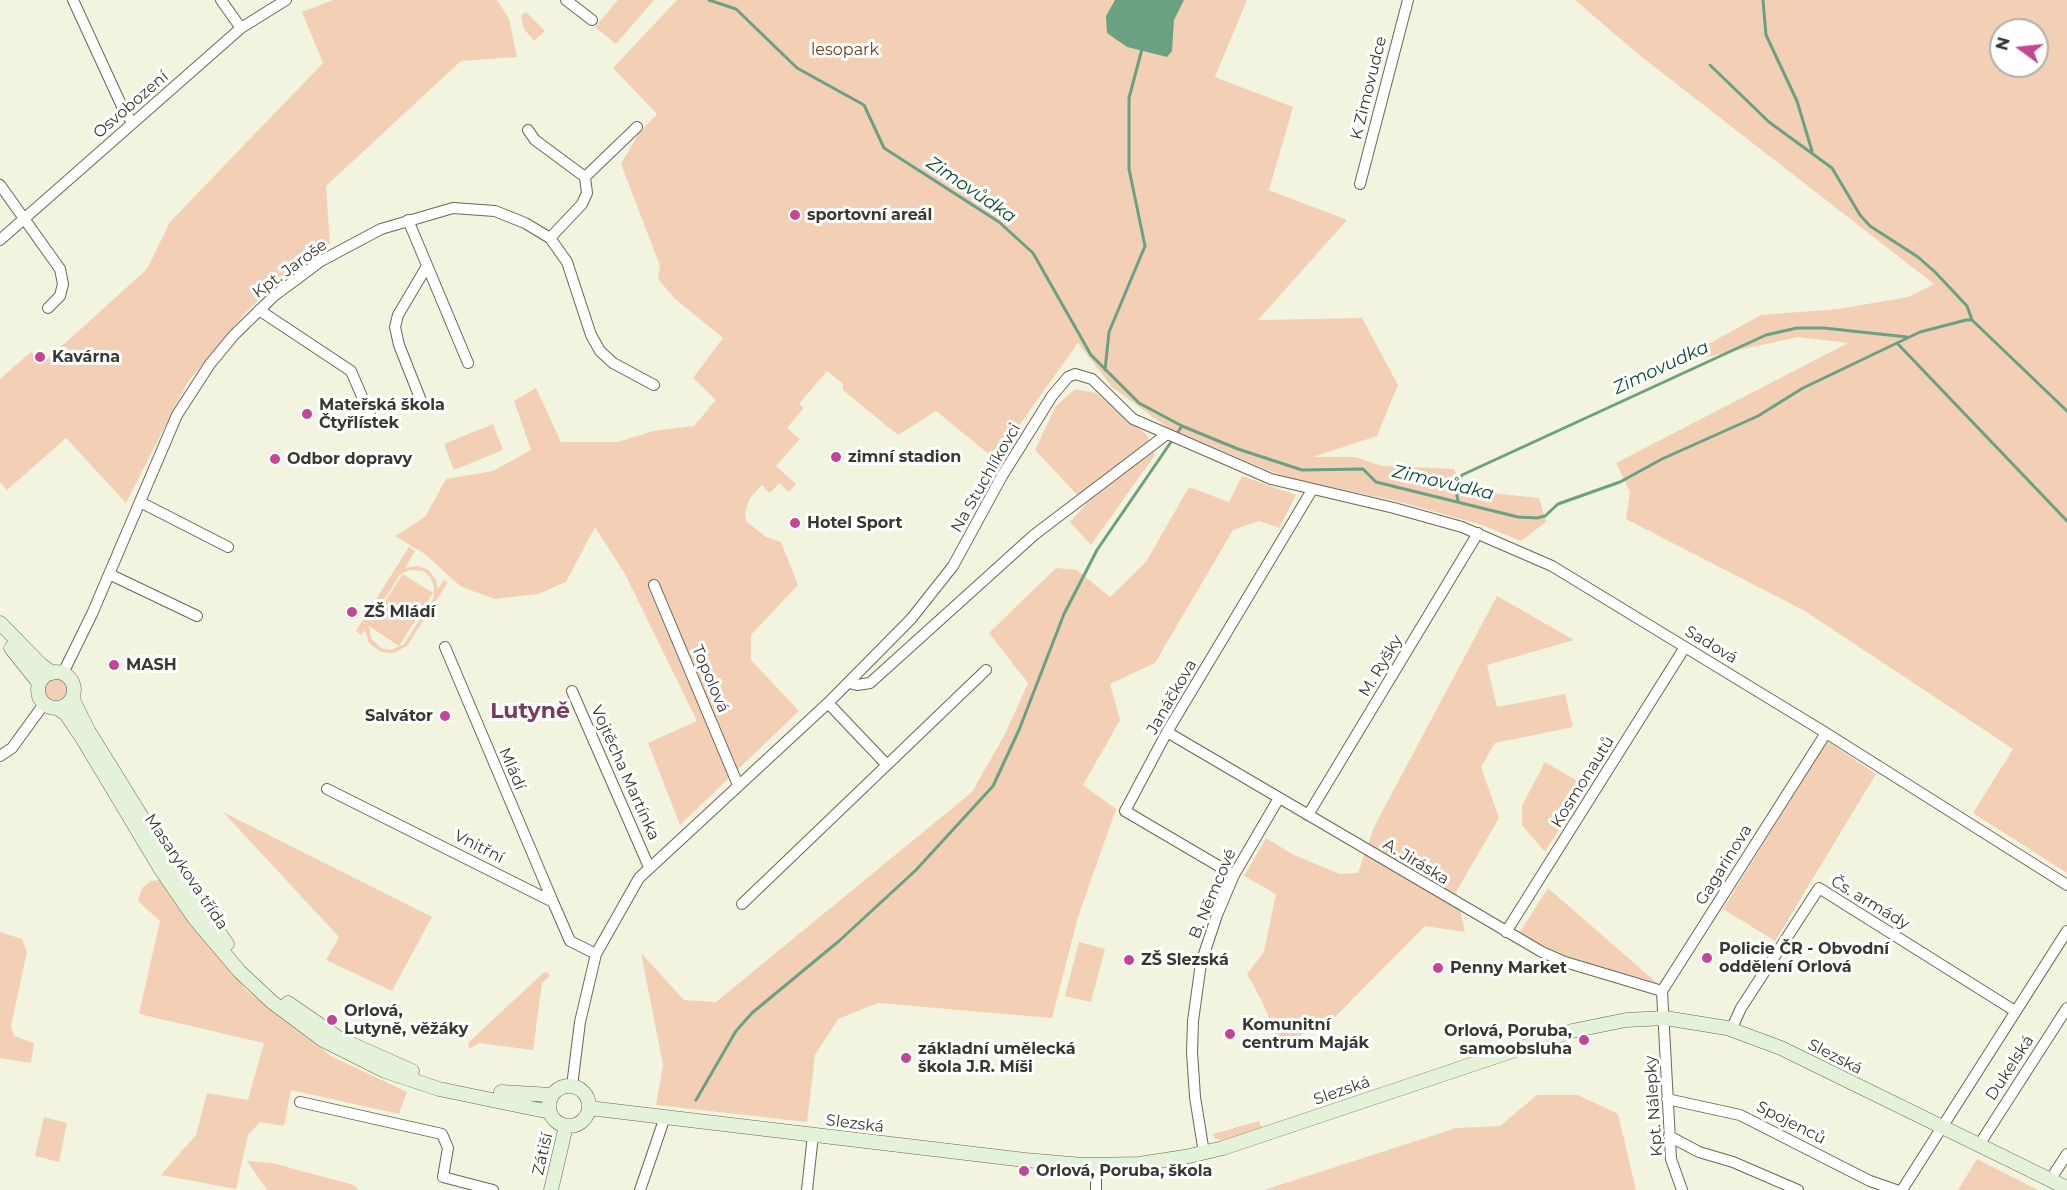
<!DOCTYPE html>
<meta charset="utf-8">
<style>
body{margin:0}
#map{position:relative;width:2067px;height:1190px;overflow:hidden;background:#f3f4df;font-family:Montserrat,sans-serif}
canvas{display:block}
.north{position:absolute;left:1989px;top:18px;width:60px;height:60px;box-sizing:border-box;background:#fff;border:2px solid #afafac;border-radius:50%;rotate:285deg;font-size:16px;font-weight:700;line-height:24px;text-align:center;color:#373830}
.north::after{content:'';display:block;margin:auto;width:21px;height:27px;background:#c34593;clip-path:polygon(50% 0,100% 100%,50% 72%,0 100%)}
</style>
<div id="map">
<canvas width="2067" height="1190"></canvas>
<div class="north">N</div>
</div>
<script>
const ctx = document.querySelector('canvas').getContext('2d');
ctx.lineJoin = 'round';
function fillPath(path, color) { ctx.fillStyle = color; ctx.fill(path, 'evenodd'); }
const shape = rows => new Path2D(rows.map(r => 'M' + r).join(''));
function stroke(path, color, width, dash) { ctx.strokeStyle = color; ctx.lineWidth = width; ctx.lineCap = dash ? 'butt' : 'round'; ctx.setLineDash(dash || []); ctx.stroke(path); }
function label(font, color, halo, rows, align = 'center') {
  ctx.font = font + ' Montserrat,sans-serif'; ctx.lineWidth = 6; ctx.setLineDash([]); ctx.textBaseline = 'middle'; ctx.strokeStyle = halo; ctx.fillStyle = color; for (const [text, x, y, turn = 0] of rows) {
    ctx.save(); ctx.translate(x, y); ctx.rotate((+turn || 0) * Math.PI / 180); ctx.textAlign = isNaN(turn) ? turn : align; if (halo) ctx.strokeText(text, 0, 0); ctx.fillText(text, 0, 0); ctx.restore();
  }
}
const green = shape([
 [333,0,497,0,509,19,517,57,461,61,326,186,330,244,289,272,245,313,187,383,126,503,66,438,7,490,0,482,0,379,31,352,42,364,147,269,170,222,323,63,302,12],
 [618,0,654,0,616,44,595,27],
 [677,0,1247,0,1215,77,1293,107,1269,190,1347,220,1258,320,1362,318,1398,385,1377,436,1313,457,1355,457,1382,466,1454,469,1464,490,1539,498,1546,522,1521,541,1482,525,1400,502,1284,477,1168,428,1112,387,1078,343,995,459,936,411,898,435,843,390,843,384,827,371,799,404,804,408,787,428,800,439,776,466,796,484,789,492,779,483,770,493,762,485,750,498,745,512,746,521,766,537,781,542,798,585,751,635,751,660,799,711,680,825,648,743,697,721,625,574,595,527,566,582,538,594,494,599,460,586,425,554,395,536,425,517,446,479,493,471,531,450,514,401,536,388,561,442,618,442,653,431,694,426,716,400,693,378,723,338,674,298,658,279,660,266,621,164,639,133,657,114,613,68],
 [1575,0,2067,0,2067,873,1973,813,2013,749,1805,611,1626,519,1630,492,1616,463,1848,343,1798,337,1670,365,1761,315,1838,309,1908,297,1934,284,1638,54],
 [2001,30,2037,30,2037,66,2001,66],
 [526,12,545,31,534,41,524,29,521,16],
 [1075,389,1096,393,1147,435,1155,455,1091,545,1070,522,1086,504,1035,450,1056,406],
 [493,424,503,450,454,470,444,444],
 [1242,476,1296,495,1279,528,1259,521,1233,530,1155,663,1110,684,1120,720,1083,785,1116,809,1078,917,1052,1018,878,1003,838,1019,815,1055,807,1122,656,1105,663,1065,641,953,684,1000,716,1002,972,792,1005,734,1028,683,989,633,1056,568,1077,570,1110,597,1146,562,1189,487,1229,502],
 [409,547,415,551,405,568,417,566,429,570,436,580,438,589,444,580,448,582,407,646,394,653,381,652,369,643,365,630,361,635,356,631],
 [412,570,423,571,430,577,434,586,434,597,404,644,391,650,381,648,371,638,369,626,399,646,433,593,403,574,369,625,399,576,404,572],
 [1497,596,1574,640,1487,665,1497,707,1565,694,1573,727,1495,743,1481,767,1499,818,1456,892,1465,932,1425,926,1327,1025,1279,1043,1262,1001,1247,974,1264,952,1276,894,1244,876,1266,838,1294,855,1340,874,1358,873,1374,827],
 '45 690a11 11 0 1 1 22 0a11 11 0 1 1-22 0Z',
 [1827,741,1876,774,1775,941,1723,909],
 [1545,762,1586,786,1545,852,1522,825,1522,806],
 [223,812,432,917,392,991,326,960,339,937],
 [162,880,199,932,247,991,331,1056,407,1092,399,1114,291,1090,284,1126,260,1122,248,1135,236,1189,161,1175,196,1135,207,1093,248,1100,264,1043,139,1014,160,921,138,901,142,888,151,881],
 [1548,888,1657,983,1579,961,1518,935],
 [0,932,22,939,27,952,11,1026,14,1036,34,1043,31,1063,0,1058],
 [1079,942,1105,949,1091,1002,1065,996],
 [543,973,547,972,550,976,542,983,533,1050,479,1043,469,1049,468,1043],
 [1537,1095,1578,1095,1618,1114,1636,1190,1264,1190,1456,1128,1500,1126],
 [44,1117,67,1123,59,1162,35,1156],
 [1259,1121,1262,1129,1223,1140,1215,1139,1213,1134],
 [1977,1159,2038,1190,1958,1190],
 [247,1161,272,1163,354,1185,358,1190,267,1190]
]);
const water = shape([
 [1115,0,1184,0,1174,20,1172,51,1167,57,1127,47,1107,33,1106,16]
]);
const stream = shape([
 [709,0,736,9,797,68,864,105,884,148,999,222,1033,253,1091,355,1139,403,1182,426,1238,449,1302,470,1363,469,1376,482,1518,517,1537,518,1545,516,1558,504,1620,482,1662,459,1758,416,1803,388,1920,332,1966,320,1972,320,2067,411],
 [1763,0,1766,35,1797,101,1812,151],
 [1710,65,1769,122,1832,168,1860,215,1870,226,1918,257,1935,272,1967,306,1972,320],
 [1897,343,2067,521],
 [1105,370,1109,332,1145,246,1129,169,1129,98,1142,49],
 [1458,501,1455,486,1462,475,1766,335,1797,328,1824,328,1907,337],
 [696,1100,736,1031,752,1013,839,941,916,870,993,786,1019,730,1064,614,1097,550,1182,426]
]);
const street = shape([
 [73,0,125,113,133,123],
 [221,0,241,28],
 [566,0,592,20],
 [528,130,535,140,585,177,587,193,582,204,550,238],
 [585,177,637,127],
 [1360,184,1408,0],
 [0,185,60,269,63,284,60,296,48,308],
 [408,220,468,363],
 [0,240,241,28,286,0],
 [259,310,351,371,372,420],
 [420,398,399,345,395,327,398,315,427,266],
 [140,502,228,547],
 [109,574,197,616],
 [654,585,738,785],
 [445,647,553,902],
 [63,673,92,614,177,415,210,364,234,335,274,296,321,261,381,229,453,208,495,211,525,223,550,238,567,262,591,335,600,351,613,363,654,385],
 [849,683,857,685,870,683,1034,535,1167,434],
 [572,691,649,867],
 [828,703,887,765],
 [1167,732,1542,952,1565,962,1662,991],
 [0,756,12,748,44,704],
 [327,789,553,902,570,941,596,954],
 [1308,815,1478,533],
 [1234,875,1125,811,1167,732,1312,490],
 [742,904,986,670],
 [1506,932,1685,647],
 [1731,1030,1741,1008,1819,888,2015,1011],
 [572,1086,580,1022,596,954,639,878,828,703,911,619,953,566,1002,476,1052,396,1068,377,1075,374,1092,379,1133,419,1271,479,1394,508,1462,527,1552,566,1826,733,2067,885],
 [1667,1099,1740,1115,1870,1181,1896,1190],
 [300,1102,442,1134,448,1148,443,1177,493,1190],
 [1669,1136,1699,1152,1733,1162,1798,1190],
 [1979,1145,2067,1008],
 [1204,1153,1195,1097,1192,1052,1193,1021,1201,963,1217,915,1234,875,1279,798],
 [1096,1165,1096,1190],
 [2050,1180,2067,1154],
 [640,1190,665,1117],
 [807,1190,813,1135],
 [1682,1190,1671,1159,1662,991,1826,733],
 [1902,1190,2067,931]
]);
const secondary = shape([
 [0,623,40,664,52,673],
 [11,648,39,683],
 '38 690a18 18 0 1 1 36 0a18 18 0 1 1-36 0Z',
 [72,698,89,732,169,861,227,944],
 [57,708,66,714,81,736,160,868,195,919,240,972,272,1002,323,1040,385,1071,439,1089,550,1112],
 [288,1003,340,1039,412,1071],
 '549 1106a20 20 0 1 1 40 0a20 20 0 1 1-40 0Z',
 [501,1092,552,1095],
 [589,1108,1025,1160,1083,1165,1139,1164,1185,1157,1223,1148,1572,1031,1626,1020,1665,1018,1727,1028,1781,1048,2067,1188],
 [551,1190,566,1126]
]);
const markers = [
 [795,215,6,"#c34593"],
 [40,357,6,"#c34593"],
 [307,414,6,"#c34593"],
 [836,457,6,"#c34593"],
 [275,459,6,"#c34593"],
 [795,523,6,"#c34593"],
 [352,612,6,"#c34593"],
 [114,665,6,"#c34593"],
 [445,716,6,"#c34593"],
 [1707,958,6,"#c34593"],
 [1129,960,6,"#c34593"],
 [1438,968,6,"#c34593"],
 [332,1020,6,"#c34593"],
 [1230,1034,6,"#c34593"],
 [1584,1040,6,"#c34593"],
 [906,1058,6,"#c34593"],
 [1024,1171,6,"#c34593"]
];
const parkNames = [
 ["lesopark",845,50]
];
const streetNames = [
 ["K Zimovudce",1369,88,-76],
 ["Osvobození",131,105,-41],
 ["Kpt. Jaroše",290,269,-36],
 ["Na Stuchlíkovci",986,478,-60],
 ["Sadová",1711,645,31],
 ["M. Ryšky",1381,666,-59],
 ["Topolová",710,679,67],
 ["Janáčkova",1172,697,-60],
 ["Mládí",512,769,67],
 ["Vojtěcha Martínka",625,773,66],
 ["Kosmonautů",1583,782,-58],
 ["Vnitřní",479,847,27],
 ["A. Jiráska",1416,862,31],
 ["Gagarinova",1724,865,-58],
 ["Masarykova třída",186,872,56],
 ["B. Němcové",1213,894,-67],
 ["Čs. armády",1870,903,31],
 ["Slezská",1835,1057,27],
 ["Dukelská",2010,1068,-57],
 ["Slezská",1342,1091,-19],
 ["Kpt. Nálepky",1654,1106,-94],
 ["Spojenců",1791,1123,27],
 ["Slezská",855,1124,7],
 ["Zátiší",543,1154,-77]
];
const poiNames = [
 ["sportovní areál",807,215],
 ["Kavárna",52,357],
 ["Mateřská škola",319,405],
 ["Čtyřlístek",319,423],
 ["zimní stadion",848,457],
 ["Odbor dopravy",287,459],
 ["Hotel Sport",807,523],
 ["ZŠ Mládí",364,612],
 ["MASH",126,665],
 ["Salvátor",433,716,"right"],
 ["Policie ČR - Obvodní",1719,949],
 ["oddělení Orlová",1719,967],
 ["ZŠ Slezská",1141,960],
 ["Penny Market",1450,968],
 ["Orlová,",344,1011],
 ["Lutyně, věžáky",344,1029],
 ["Komunitní",1242,1025],
 ["centrum Maják",1242,1043],
 ["Orlová, Poruba,",1572,1031,"right"],
 ["samoobsluha",1572,1049,"right"],
 ["základní umělecká",918,1049],
 ["škola J.R. Míši",918,1067],
 ["Orlová, Poruba, škola",1036,1171]
];
const waterNames = [
 ["Zimovůdka",971,190,34],
 ["Zimovudka",1661,368,-25],
 ["Zimovůdka",1443,483,13]
];
const districtNames = [
 ["Lutyně",530,712]
];
fillPath(green, '#f3d0b5');
fillPath(water, '#6aa182');
stroke(stream, '#6aa182', 3);
stroke(street, '#676856', 12);
stroke(secondary, '#676856', 15);
stroke(street, '#fff', 10);
stroke(secondary, '#e3f2d9', 14);
for (const [x, y, r, color] of markers) { const dot = new Path2D(); dot.arc(x, y, r, 0, 2 * Math.PI); ctx.fillStyle = color; ctx.fill(dot); stroke(dot, '#fff', 2); }
label('16px', '#704218', '#fff', parkNames);
label('16px', '#373830', '#fff', streetNames);
label('bold 16px', '#373830', '#fff', poiNames, 'left');
label('italic 18px', '#064e30', '#fff', waterNames);
label('bold 22px', '#7a3a5f', '#fff', districtNames);
</script>
